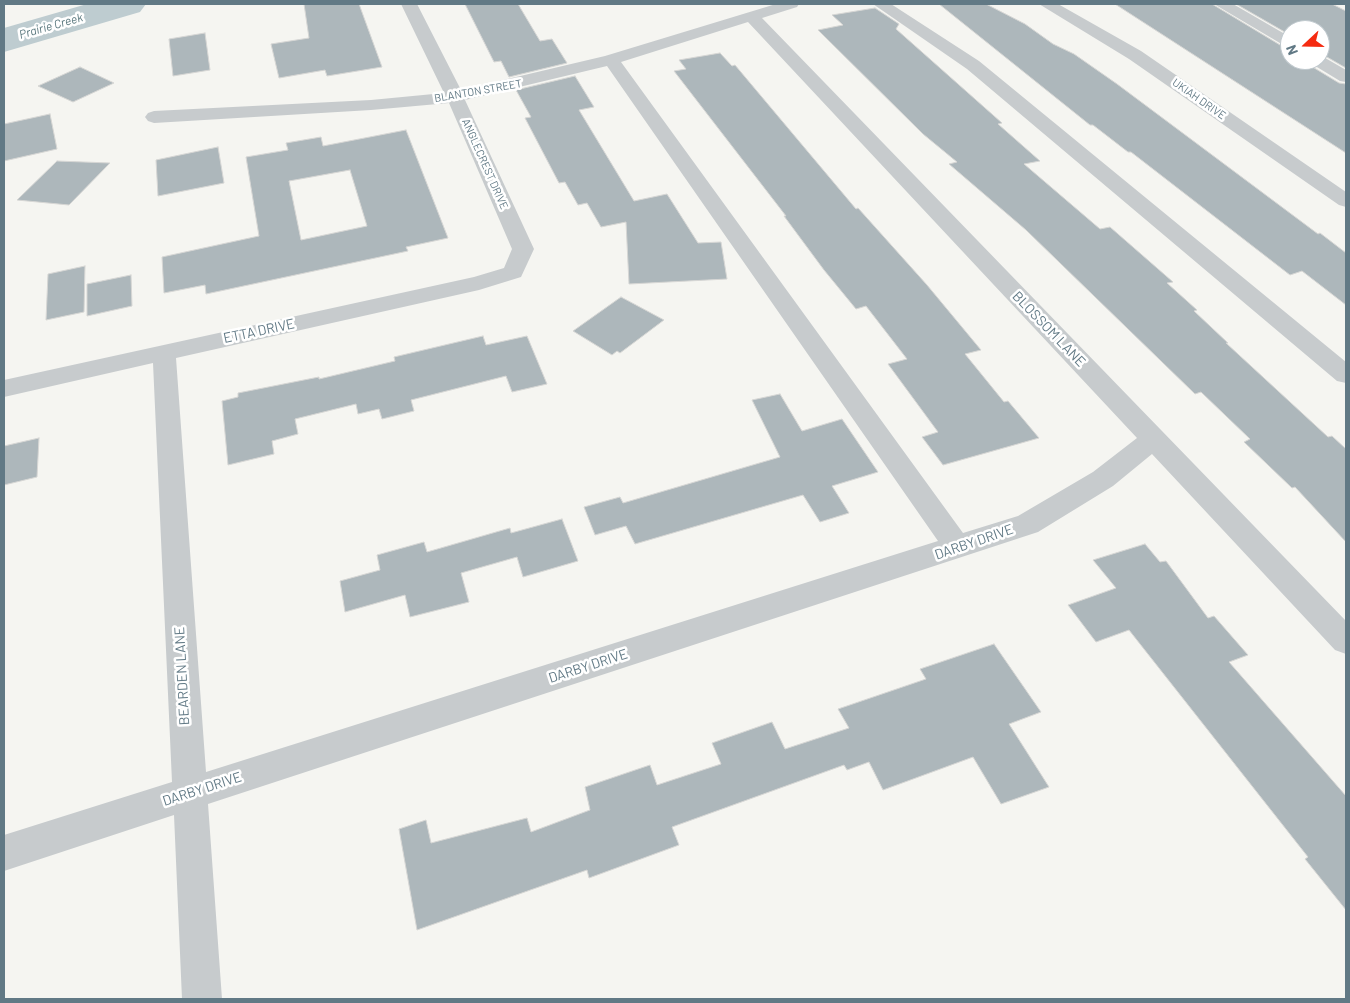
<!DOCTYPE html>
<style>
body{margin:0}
#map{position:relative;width:1350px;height:1003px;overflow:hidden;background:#f5f5f1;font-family:Barlow,sans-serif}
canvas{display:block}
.frame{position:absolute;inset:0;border:5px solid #617985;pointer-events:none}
.north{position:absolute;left:1280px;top:20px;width:50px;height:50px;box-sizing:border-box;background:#fff;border:1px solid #c0c9ce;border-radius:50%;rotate:249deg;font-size:14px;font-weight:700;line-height:20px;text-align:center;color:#617985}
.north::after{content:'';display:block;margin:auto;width:18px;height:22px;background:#f52b11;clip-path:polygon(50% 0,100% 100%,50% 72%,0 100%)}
</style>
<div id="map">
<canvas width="1350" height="1003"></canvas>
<div class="frame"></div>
<div class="north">N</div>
</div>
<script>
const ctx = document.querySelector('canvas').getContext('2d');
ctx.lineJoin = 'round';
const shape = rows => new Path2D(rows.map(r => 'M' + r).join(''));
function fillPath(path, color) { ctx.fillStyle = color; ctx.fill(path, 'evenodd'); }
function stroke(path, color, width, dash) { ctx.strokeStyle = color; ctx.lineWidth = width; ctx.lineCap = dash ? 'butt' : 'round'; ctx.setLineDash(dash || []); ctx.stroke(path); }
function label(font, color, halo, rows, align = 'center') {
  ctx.font = font + ' Barlow,sans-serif'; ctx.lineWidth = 5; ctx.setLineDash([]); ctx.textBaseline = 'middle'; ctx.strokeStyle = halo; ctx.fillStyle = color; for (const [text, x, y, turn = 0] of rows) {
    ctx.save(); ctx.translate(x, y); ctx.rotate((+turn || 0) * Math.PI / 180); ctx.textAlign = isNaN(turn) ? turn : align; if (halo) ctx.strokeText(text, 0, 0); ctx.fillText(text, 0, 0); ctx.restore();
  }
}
const river = shape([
 [87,4,146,4,140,12,4,52,4,28,87,4]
]);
const building = shape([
 [304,4,359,4,382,67,327,76,325,70,279,78,271,44,309,38,304,4],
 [465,4,518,4,540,41,552,39,567,63,509,77,501,61,494,62,465,4],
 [939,4,986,4,1025,24,1053,44,1074,54,1117,84,1318,234,1320,233,1346,253,1346,305,1302,271,1290,275,1131,152,1128,152,1093,125,1090,125,939,4],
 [1115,4,1212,4,1290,51,1290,60,1308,60,1311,66,1339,83,1346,84,1346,153,1115,4],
 [1236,4,1332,4,1346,11,1346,68,1320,53,1320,30,1290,30,1290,35,1236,4],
 [875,8,899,24,896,29,1002,123,998,124,1040,161,1024,164,1100,229,1110,227,1173,282,1167,283,1197,310,1194,311,1228,343,1226,343,1328,437,1332,436,1346,449,1346,542,1295,487,1292,488,1244,442,1250,439,1201,392,1195,394,1026,230,949,164,957,162,923,134,818,30,843,25,832,15,875,8],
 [205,33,210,70,173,76,169,39,205,33],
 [720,53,732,66,735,65,856,209,858,208,927,285,981,350,965,354,1004,402,1008,401,1039,438,943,465,922,437,938,432,888,364,907,359,866,306,856,309,824,270,784,216,786,216,674,71,686,69,679,60,720,53],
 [80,67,114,83,73,102,38,86,80,67],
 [575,76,594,107,579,110,634,201,667,194,698,243,721,242,727,279,629,284,626,222,601,227,587,203,578,205,565,182,559,183,525,118,531,117,516,90,575,76],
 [50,114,57,149,4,161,4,124,50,114],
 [406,130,448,238,406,247,408,251,206,294,205,285,164,293,162,257,259,236,246,157,288,150,286,143,321,137,323,146,406,130],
 [350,170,367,226,301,240,289,181,350,170],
 [218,147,224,183,158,196,156,160,218,147],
 [57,161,110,163,69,205,17,200,57,161],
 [85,266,84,312,46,320,48,274,85,266],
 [131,275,132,306,87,316,87,284,131,275],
 [621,297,664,320,620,353,617,351,612,355,573,331,621,297],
 [483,336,486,345,527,336,547,384,512,392,506,376,411,400,414,411,382,419,379,409,358,414,356,404,295,419,298,434,272,441,274,454,228,465,222,401,238,397,238,393,319,377,319,379,395,361,394,357,483,336],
 [780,394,802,431,842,419,878,472,832,486,849,513,820,522,803,495,635,544,626,526,595,535,584,507,620,497,623,503,780,457,752,400,780,394],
 [39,438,37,477,4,485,4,446,39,438],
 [562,519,578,561,523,577,517,557,461,573,469,602,410,617,405,595,345,612,340,581,380,570,377,555,424,542,427,552,510,528,511,533,562,519],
 [1145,544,1160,562,1166,561,1208,618,1214,616,1248,655,1229,662,1346,796,1346,910,1305,859,1308,857,1129,630,1096,642,1068,605,1116,588,1093,560,1145,544],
 [994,644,1041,712,1009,724,1049,787,1001,804,973,757,883,790,869,762,847,770,844,765,672,827,679,845,589,878,587,870,417,930,399,829,426,820,431,843,527,818,531,832,590,810,585,787,650,765,657,785,721,764,712,743,772,722,785,749,849,728,838,709,926,679,920,669,994,644]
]);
const minor = shape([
 [401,4,417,4,461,90,605,56,776,4,799,4,797,7,762,18,1346,621,1346,654,1335,650,1152,454,1113,486,1038,532,208,804,222,999,182,999,174,815,4,871,4,835,172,782,153,363,4,397,4,380,474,277,504,268,512,249,449,103,371,110,154,123,148,121,145,117,148,113,154,111,371,100,444,93,401,4],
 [748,22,1137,438,1093,472,1018,516,963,533,621,62,748,22],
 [607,66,938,541,206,772,176,358,479,290,521,277,534,249,465,100,607,66],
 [873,4,891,4,979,61,1346,362,1346,383,1337,381,967,69,873,4],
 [1039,4,1058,4,1141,51,1346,192,1346,207,1339,205,1129,59,1039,4],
 [1214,4,1233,4,1290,37,1290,49,1214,4],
 [1320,55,1346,70,1346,82,1340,81,1312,64,1310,60,1320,60,1320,55]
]);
const farStreetnames = [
 ["BLANTON STREET",478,91,-10],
 ["UKIAH DRIVE",1199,99,35],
 ["ANGLECREST DRIVE",485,164,66]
];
const farWaternames = [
 ["Prairie Creek",51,26,-16]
];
const streetNames = [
 ["BLOSSOM LANE",1049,329,46],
 ["ETTA DRIVE",259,331,-12],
 ["DARBY DRIVE",974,542,-19],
 ["DARBY DRIVE",588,666,-18],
 ["BEARDEN LANE",182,676,-93],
 ["DARBY DRIVE",202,789,-18]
];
fillPath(river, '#beccd0');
fillPath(building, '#adb7bb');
stroke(building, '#d6d6d4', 1);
fillPath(minor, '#c7cbcd');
label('11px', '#617985', '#fff', farStreetnames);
label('italic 12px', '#58767c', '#fff', farWaternames);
label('14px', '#617985', '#fff', streetNames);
</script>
